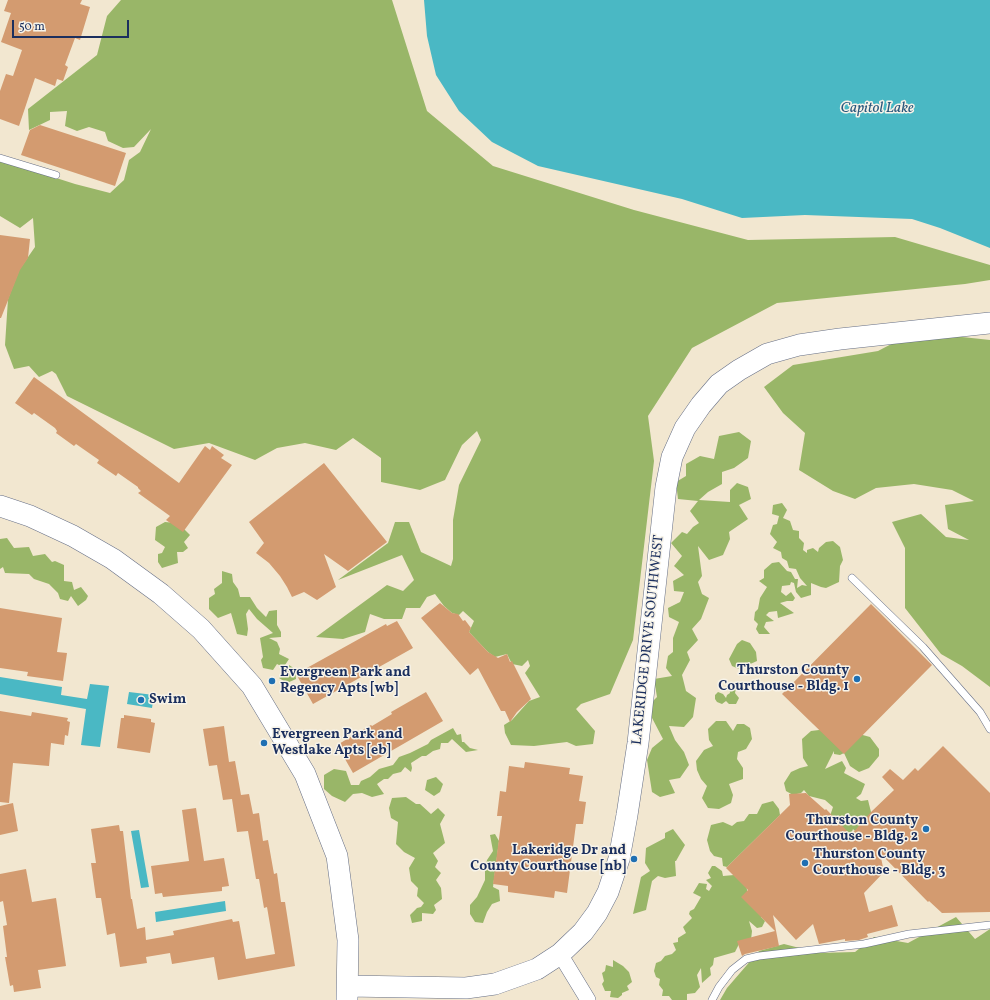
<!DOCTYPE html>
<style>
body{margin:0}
#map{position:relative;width:990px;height:1000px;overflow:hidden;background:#f2e7d0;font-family:Vollkorn,serif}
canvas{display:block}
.scale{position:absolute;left:12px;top:20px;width:117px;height:18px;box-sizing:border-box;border:2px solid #1b2f5e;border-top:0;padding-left:5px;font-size:12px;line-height:14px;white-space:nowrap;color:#1b2f5e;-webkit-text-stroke:3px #f7f3e8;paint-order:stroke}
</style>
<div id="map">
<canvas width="990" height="1000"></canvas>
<div class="scale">50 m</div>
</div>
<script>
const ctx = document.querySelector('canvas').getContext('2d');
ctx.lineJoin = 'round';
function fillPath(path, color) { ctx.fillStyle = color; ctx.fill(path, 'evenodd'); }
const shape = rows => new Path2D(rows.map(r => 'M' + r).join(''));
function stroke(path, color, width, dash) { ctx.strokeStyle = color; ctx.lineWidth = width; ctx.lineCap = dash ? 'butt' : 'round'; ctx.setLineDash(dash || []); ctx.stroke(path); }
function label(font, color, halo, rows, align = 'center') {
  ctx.font = font + ' Vollkorn,serif'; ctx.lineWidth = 3; ctx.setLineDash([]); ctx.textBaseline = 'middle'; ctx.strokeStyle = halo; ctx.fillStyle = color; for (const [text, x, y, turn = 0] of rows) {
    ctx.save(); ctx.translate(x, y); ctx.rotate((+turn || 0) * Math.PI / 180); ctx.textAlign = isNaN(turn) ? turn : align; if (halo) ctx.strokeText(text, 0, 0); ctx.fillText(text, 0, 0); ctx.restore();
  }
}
const forest = shape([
 [121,0,392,0,427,111,493,166,634,210,748,240,895,237,990,265,990,280,965,284,777,303,692,348,648,416,654,461,633,640,610,694,581,704,576,709,595,731,593,744,576,746,567,742,534,746,511,745,505,733,504,725,512,720,529,701,540,697,525,673,530,666,528,660,522,666,512,664,507,654,495,657,488,652,469,632,474,621,463,611,459,615,452,613,444,606,435,594,427,597,420,608,406,608,402,619,384,619,370,614,365,632,343,639,316,637,387,585,403,591,414,580,402,555,338,580,388,543,395,522,409,522,421,552,451,566,453,559,453,520,459,485,481,440,477,431,462,445,445,480,420,490,381,482,381,458,353,438,336,450,305,443,277,448,255,460,209,443,174,449,67,396,56,374,52,371,39,377,29,366,14,369,5,345,8,299,19,270,35,247,33,218,20,228,0,216,0,160,75,184,110,193,124,180,129,160,140,152,151,129,134,147,123,148,108,141,105,132,89,127,77,131,65,126,67,111,50,112,50,120,29,130,28,109,97,55,107,16],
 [953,336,990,340,990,687,962,666,941,654,905,608,905,548,892,522,921,514,946,537,969,540,948,529,945,505,974,501,952,490,914,484,876,488,855,499,833,491,799,470,805,433,783,413,764,387,793,365,878,351,899,340],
 [739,432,751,441,748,458,734,468,722,472,722,484,708,492,699,500,730,502,730,490,737,483,748,487,751,499,739,505,748,519,729,532,730,539,723,555,709,560,698,546,702,576,698,582,702,594,709,598,701,619,692,629,698,640,687,652,690,660,682,675,686,691,696,698,693,717,684,727,669,726,675,740,684,752,689,765,680,778,669,780,675,793,660,797,652,792,647,760,652,748,663,739,651,716,653,701,657,697,654,679,672,676,666,668,668,656,673,652,673,638,679,622,669,617,668,608,680,602,684,592,674,591,673,581,684,575,674,566,682,556,671,543,682,532,687,534,693,527,699,523,690,511,698,501,678,499,676,482,686,476,686,464,700,456,714,459,719,436],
 [782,503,787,510,783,518,790,521,793,530,799,531,799,538,804,543,803,550,807,553,807,550,813,548,818,552,819,548,826,542,833,541,840,547,843,560,840,566,839,582,826,588,821,587,811,583,811,595,801,598,796,592,794,583,791,582,790,585,782,586,781,592,786,596,791,592,795,598,793,601,787,601,780,603,794,613,778,618,777,611,769,612,766,615,774,621,766,622,764,627,770,634,759,634,756,629,758,624,754,620,755,612,758,609,760,598,767,587,759,581,764,578,764,570,772,563,779,562,787,571,791,572,795,579,798,579,797,588,802,585,807,586,800,578,796,569,789,568,787,561,782,558,781,552,773,548,777,542,770,534,773,525,777,524,779,516,772,514,773,505],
 [165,522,176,523,182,527,190,535,184,542,188,548,183,552,177,552,178,563,162,568,158,562,158,554,162,553,165,547,155,540,156,527],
 [7,538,14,548,29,547,33,556,45,554,52,562,55,561,64,565,64,581,72,582,74,590,81,587,88,596,86,600,78,606,71,596,68,601,60,599,58,593,49,584,34,579,29,574,5,573,3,567,0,569,0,539],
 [222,571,232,574,233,582,238,589,240,597,250,597,257,608,266,617,269,611,277,610,277,625,281,632,281,637,269,638,277,642,280,649,279,654,289,659,285,665,289,665,295,669,296,679,287,683,279,678,281,677,283,667,277,664,273,670,263,668,261,660,263,657,260,638,273,633,257,619,249,609,246,614,248,629,247,636,237,634,231,613,218,618,209,609,209,598,215,594,214,589,222,583],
 [742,640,750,643,756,652,757,661,739,669,732,666,729,659,737,644],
 [734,686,736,688,735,693,739,698,736,704,729,704,726,701,722,704,717,702,715,699,715,695,718,692,723,694,726,698,727,695,730,693,729,687],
 [716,721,726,721,733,731,737,724,744,724,750,728,752,739,746,749,738,752,737,759,743,768,743,779,729,784,733,795,731,803,719,809,708,808,702,798,707,786,701,779,697,770,696,761,704,750,713,746,709,740,708,729],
 [453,728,457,735,461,734,462,742,464,742,470,748,478,750,466,752,452,739,448,743,441,743,440,749,433,751,426,756,422,756,411,763,412,768,411,772,405,767,401,772,393,774,388,779,384,779,377,784,384,794,372,797,362,793,353,794,345,802,332,796,324,789,324,775,334,769,346,771,351,785,359,785,361,781,370,777,379,769,393,765,399,757,410,753,428,744,431,740],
 [819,730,859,734,870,737,879,749,879,756,869,768,859,772,850,766,844,753,840,755,834,754,834,751,825,769,842,761,846,768,844,773,865,784,861,794,856,798,861,801,868,800,871,812,874,814,858,834,853,829,851,834,845,837,830,816,833,807,825,800,809,796,804,790,801,793,793,795,786,791,784,783,791,772,800,768,808,766,803,758,802,739,811,731],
 [436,777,443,784,440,792,434,796,425,790,427,780],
 [406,797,416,804,420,804,431,814,438,808,445,815,440,824,445,843,433,853,438,861,435,867,441,873,436,880,441,888,442,899,434,905,436,910,433,914,422,913,422,921,412,923,410,915,417,908,421,907,424,903,417,896,418,888,411,881,409,868,415,858,404,852,396,844,398,822,391,818,389,808,392,798],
 [773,801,779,809,780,815,727,867,723,866,722,858,714,856,710,851,707,840,711,825,723,822,732,826,737,822,744,821,749,814,757,814,762,804],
 [673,829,685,845,676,861,675,861,676,876,665,878,658,876,652,881,646,910,633,914,641,877,650,871,645,863,646,848,665,838,665,833],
 [495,834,499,841,493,887,499,890,500,901,492,904,487,912,483,923,475,922,470,914,470,905,477,897,485,880,485,869,487,860,493,851,490,835],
 [712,866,715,866,722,871,723,876,734,875,746,883,748,897,762,912,761,917,765,921,762,927,757,928,749,921,752,931,751,940,739,944,735,952,714,958,713,965,710,968,711,975,702,983,701,968,697,975,700,987,695,993,687,994,687,1000,672,1000,669,996,662,996,663,990,659,985,660,979,656,977,654,971,656,963,661,961,665,956,672,954,676,950,673,943,678,942,678,938,686,933,683,927,692,918,689,914,690,911,694,909,701,897,693,893,699,883,707,884,706,889,709,891,712,886,706,880,711,878,708,873],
 [956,917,975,939,990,929,990,1000,720,1000,727,988,759,951,784,944,819,953,855,952,874,937,908,943],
 [613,960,623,966,629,972,632,982,627,986,629,990,622,993,622,995,618,998,610,997,611,991,605,991,602,984,604,981,602,973,605,971,606,965,613,967]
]);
const water = shape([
 [424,0,990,0,990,248,940,228,912,219,805,215,742,218,682,199,538,166,492,142,459,111,436,75,427,36],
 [0,677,62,687,61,695,87,699,90,684,109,686,100,747,81,745,86,709,0,694],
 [129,692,154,695,152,708,127,704],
 [139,830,149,887,141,888,131,831],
 [225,901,226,911,156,922,155,912]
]);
const building = shape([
 [8,0,82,0,80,4,90,7,80,40,75,38,65,65,68,67,63,81,57,79,55,86,35,78,19,126,0,119,0,91,6,74,13,76,22,50,1,42,11,13,4,11],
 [40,125,126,153,115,186,21,155,30,130],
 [0,235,30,239,28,258,20,270,1,318,0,318],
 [34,377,179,483,205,446,210,450,212,446,224,455,221,458,232,465,183,532,166,520,170,516,138,493,141,491,138,488,138,487,118,473,116,476,97,463,99,460,76,444,74,446,56,433,57,431,55,428,34,413,32,415,15,403],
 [324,463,387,542,348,571,324,554,336,587,317,600,304,592,292,597,287,587,280,576,269,563,256,553,264,543,249,522],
 [440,603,452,613,458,614,463,621,465,620,471,628,469,632,488,652,498,658,507,654,510,662,512,661,531,699,517,712,510,722,505,711,501,711,478,668,470,675,421,618],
 [871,604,932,665,844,754,782,694],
 [0,608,62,618,57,652,67,653,63,681,27,676,28,672,0,668],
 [397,621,413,648,313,704,296,674,386,624,387,626],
 [426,692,443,721,353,773,337,745,371,725,372,726,392,714,391,712],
 [0,711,31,716,32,712,68,718,67,721,70,722,68,736,65,735,64,745,51,743,49,766,13,763,9,803,0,802],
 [124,715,151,719,151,722,155,723,150,753,117,748,121,718,124,718],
 [224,726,229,762,235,761,241,795,249,794,253,814,259,813,263,841,268,840,274,874,277,873,281,902,285,902,295,966,218,980,214,957,172,964,170,953,146,957,147,963,120,967,115,933,107,935,101,898,96,898,91,863,96,863,91,829,119,825,120,831,123,831,131,899,132,899,137,929,145,927,146,940,174,935,173,931,232,919,233,922,239,921,246,959,275,954,267,907,264,908,259,879,256,879,248,831,237,832,232,799,223,800,217,765,209,766,203,729],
 [943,746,990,793,990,912,942,913,929,901,928,902,880,853,884,872,864,893,869,912,892,905,898,926,867,934,868,937,859,940,845,941,845,939,819,944,813,924,796,940,773,915,779,946,745,954,742,956,737,941,775,931,741,897,748,890,726,868,790,805,789,794,806,793,825,810,826,809,851,835,871,812,894,790,882,777,890,769,903,780,915,768,918,771],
 [525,762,570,768,569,774,583,776,579,801,586,802,583,824,576,824,567,893,555,891,554,898,508,892,508,886,493,884,502,816,497,816,500,791,506,792,509,766,524,768],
 [13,803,18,831,0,835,0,806],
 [196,808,204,861,224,858,229,886,222,887,222,891,163,897,162,893,155,894,151,866,189,861,182,810],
 [26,869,32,902,56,898,66,966,38,970,41,988,14,992,13,985,10,986,5,957,7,957,3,926,7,925,3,901,0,902,0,874]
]);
const lane = shape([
 [0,158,56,175],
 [852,578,923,647,980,712,990,729],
 [712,1000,719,987,732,970,746,959,759,956,864,944,909,934,990,925]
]);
const street = shape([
 [560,954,588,1000]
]);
const secondary = shape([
 [0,506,30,516,73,536,113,559,161,594,201,629,252,686,305,774,337,856,348,940,347,1000],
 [348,986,466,988,495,984,537,969,560,954,583,932,597,913,608,892,619,859,627,815,638,743,666,487,672,457,685,428,701,405,719,384,739,370,767,354,799,345,840,339,990,323]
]);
const markers = [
 [857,679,4,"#1f6fb2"],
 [272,681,4,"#1f6fb2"],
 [141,700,4,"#1f6fb2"],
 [264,743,4,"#1f6fb2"],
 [926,829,4,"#1f6fb2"],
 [634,859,4,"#1f6fb2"],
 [805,863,4,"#1f6fb2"]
];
const streetNames = [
 ["LAKERIDGE DRIVE SOUTHWEST",649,640,-84]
];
const poiNames = [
 ["Thurston County",849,671,"right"],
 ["Courthouse - Bldg. 1",849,687,"right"],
 ["Evergreen Park and",280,673],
 ["Regency Apts [wb]",280,689],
 ["Swim",149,700],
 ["Evergreen Park and",272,735],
 ["Westlake Apts [eb]",272,751],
 ["Thurston County",918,821,"right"],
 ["Courthouse - Bldg. 2",918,837,"right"],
 ["Lakeridge Dr and",626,851,"right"],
 ["County Courthouse [nb]",626,867,"right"],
 ["Thurston County",813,855],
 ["Courthouse - Bldg. 3",813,871]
];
const waterNames = [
 ["Capitol Lake",877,109]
];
fillPath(forest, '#99b668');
fillPath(water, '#4ab8c4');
fillPath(building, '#d39b70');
stroke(lane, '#666f86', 8);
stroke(street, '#666f86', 16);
stroke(secondary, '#666f86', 22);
stroke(lane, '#fff', 7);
stroke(street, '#fff', 15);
stroke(secondary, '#fff', 21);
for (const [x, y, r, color] of markers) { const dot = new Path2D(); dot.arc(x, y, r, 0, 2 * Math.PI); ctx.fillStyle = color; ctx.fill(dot); stroke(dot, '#f7f3e8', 1.5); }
label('14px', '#1b2f5e', '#f7f3e8', streetNames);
label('bold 14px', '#1b2f5e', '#f7f3e8', poiNames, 'left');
label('italic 15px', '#29587d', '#f7f3e8', waterNames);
</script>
